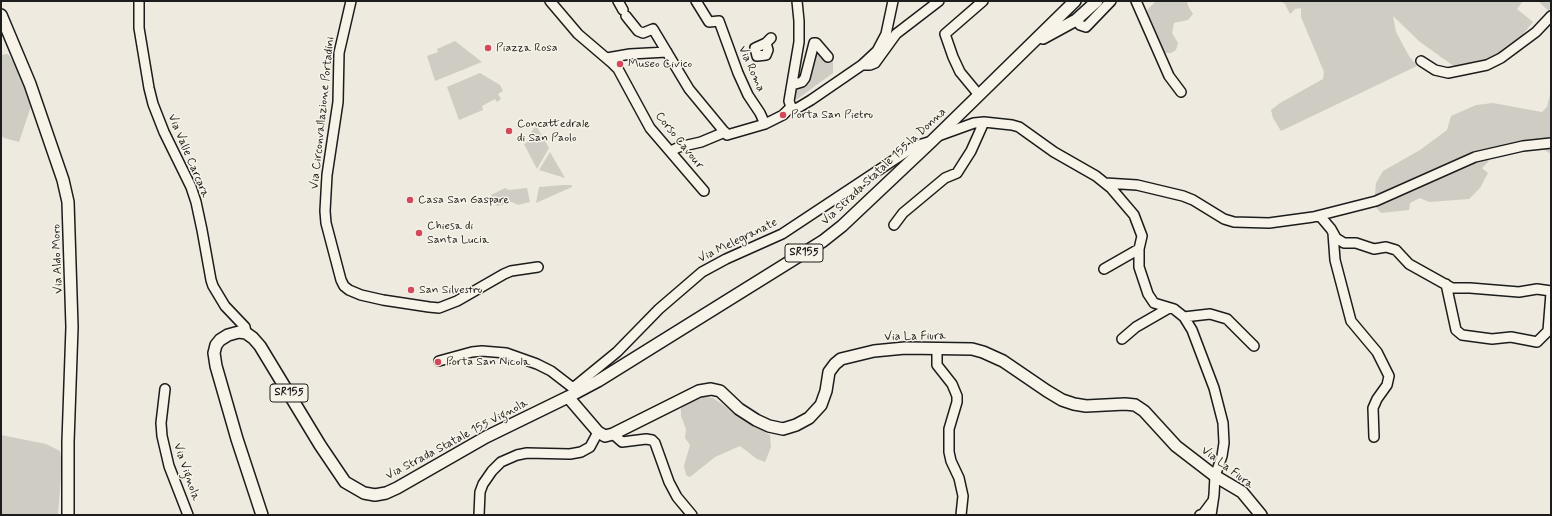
<!DOCTYPE html>
<style>
body{margin:0}
#map{position:relative;width:1552px;height:516px;overflow:hidden;background:#eeeae0;font-family:Mynerve,sans-serif}
canvas{display:block}
.frame{position:absolute;inset:0;border:2px solid #1c1c1c;pointer-events:none}
</style>
<div id="map">
<canvas width="1552" height="516"></canvas>
<div class="frame"></div>
</div>
<script>
const ctx = document.querySelector('canvas').getContext('2d');
ctx.lineJoin = 'round';
function fillPath(path, color) { ctx.fillStyle = color; ctx.fill(path, 'evenodd'); }
const shape = rows => new Path2D(rows.map(r => 'M' + r).join(''));
function stroke(path, color, width, dash) { ctx.strokeStyle = color; ctx.lineWidth = width; ctx.lineCap = dash ? 'butt' : 'round'; ctx.setLineDash(dash || []); ctx.stroke(path); }
function label(font, color, halo, rows, align = 'center') {
  ctx.font = font + ' Mynerve,sans-serif'; ctx.lineWidth = 3; ctx.setLineDash([]); ctx.textBaseline = 'middle'; ctx.strokeStyle = halo; ctx.fillStyle = color; for (const [text, x, y, turn = 0] of rows) {
    ctx.save(); ctx.translate(x, y); ctx.rotate((+turn || 0) * Math.PI / 180); ctx.textAlign = isNaN(turn) ? turn : align; if (halo) ctx.strokeText(text, 0, 0); ctx.fillText(text, 0, 0); ctx.restore();
  }
}
const green = shape([
 [1156,1,1187,1,1188,6,1193,14,1188,20,1174,23,1172,33,1178,43,1176,50,1171,53,1162,53,1146,14,1148,9],
 [1280,1,1523,1,1517,9,1533,22,1505,56,1455,67,1420,42,1393,16,1396,32,1409,56,1417,66,1281,131,1273,118,1271,110,1280,103,1323,79,1324,72,1301,17,1301,8,1295,9,1290,14,1285,4],
 [1538,1,1551,1,1551,13],
 [455,41,482,62,435,81,427,56,438,52,437,49],
 [811,43,826,63,833,57,833,73,796,100,793,98,794,89,800,79],
 [8,54,20,72,32,103,19,142,4,138,1,135,1,55],
 [480,73,500,85,503,91,498,94,501,99,497,102,495,99,482,106,483,110,459,120,447,87],
 [1551,91,1551,154,1543,149,1528,143,1494,151,1488,162,1482,168,1488,173,1480,188,1469,199,1429,202,1420,198,1410,203,1409,210,1381,213,1374,205,1376,183,1383,171,1420,150,1447,130,1451,116,1476,105,1493,103,1542,112,1547,107],
 [536,125,549,148,537,169,524,144,529,141,528,137],
 [550,152,565,178,539,170],
 [563,185,572,185,572,187,536,203,539,187],
 [505,188,509,190,527,188,530,202,518,205,512,202,497,206,491,195],
 [700,396,713,398,751,424,770,435,771,447,765,462,757,459,740,446,715,457,690,477,686,475,684,466,690,445,685,438,686,429,681,416,681,408],
 [1,435,46,444,60,451,62,464,58,515,1,515]
]);
const minor = shape([
 [139,1,139,28,149,88,153,104,164,132,191,187,196,202,202,230,211,280,213,286,225,306,245,327,246,333],
 [351,1,339,53,338,102,327,175,325,211,326,223,341,280,344,286,349,290,361,295,383,300,429,307,439,308,457,301,504,274,511,271,538,267],
 [550,1,578,34,612,63,618,69,650,128,704,191],
 [618,1,623,10],
 [696,1,709,22,719,21,738,73,748,95,760,113,765,124],
 [797,1,799,21,799,42,789,101,791,107,796,109,811,100,862,65,877,51,886,34,893,1],
 [1136,1,1169,76,1181,92],
 [626,16,638,31,643,33,653,29,689,89,727,135,765,124,783,115,791,107],
 [1076,20,1080,25,1086,27,1111,1],
 [766,43,768,50,766,55,757,56,755,48,766,43,771,38],
 [607,58,630,54,667,52],
 [1421,61,1435,70,1448,73,1487,65,1501,58,1536,32,1551,16],
 [863,65,870,65,875,63,896,34,939,1],
 [792,85,802,82,805,78,814,43,816,43,828,57],
 [979,95,960,72,953,57,945,34,983,1],
 [938,136,974,123,984,122,1012,125,1019,127,1054,152,1096,176,1111,188,1134,215,1142,236,1139,249,1139,267,1148,294,1154,303,1174,309,1184,317,1192,330,1214,388,1223,423,1224,443,1222,456,1215,476,1214,495,1211,515],
 [671,151,679,147,701,142,725,132],
 [1105,183,1137,185,1183,196,1193,200,1224,219,1234,222,1269,223,1313,217,1376,201,1475,157,1523,146,1551,143],
 [1320,216,1331,229,1336,238,1344,243,1356,243,1374,249,1386,247,1396,250,1409,264,1452,288,1470,288,1519,292,1537,289,1551,291],
 [894,225,903,213,945,178,957,173,971,151,984,122],
 [1333,233,1335,260,1351,321,1377,352,1389,376,1387,385,1377,399,1373,408,1374,437],
 [1104,269,1139,249],
 [1446,284,1456,330,1462,335,1492,339,1511,337,1537,342,1548,331,1551,293],
 [1184,317,1210,314,1227,319,1254,346],
 [1122,339,1136,327,1169,308],
 [937,349,937,365,952,384,957,396,957,402,949,429,949,452,951,461,959,478,963,496,961,515],
 [439,361,472,352,482,351,506,353,537,364,551,371,573,388,576,393],
 [573,388,617,352,659,309,702,272,726,259,782,234,915,146,932,141],
 [165,389,161,423,162,436,169,466,188,515],
 [613,434,622,442,646,439,652,440,655,443,669,482,677,497,692,515],
 [479,515,480,492,483,484,492,471,501,462,517,455,527,453,570,454,581,452,590,447,598,432],
 [1200,515,1203,514,1212,502]
]);
const major = shape([
 [1,15,30,84,63,180,68,202,72,327,68,442,68,515],
 [1043,38,1076,20,1097,1],
 [568,397,598,432,605,436,613,434,699,391,711,389,720,391,739,409,756,420,769,426,783,429,796,425,809,418,821,405,826,391,829,372,835,364,841,359,874,351,905,348,972,349,983,352,1003,361,1047,391,1062,400,1074,404,1086,406,1125,404,1135,405,1144,411,1176,446,1215,476,1242,492,1261,515],
 [262,515,237,439,216,366,214,353,216,345,220,340,228,335,239,332,246,333,253,338,260,346,320,445,345,482,364,493,375,495,386,493,397,488,486,437,568,397,598,381,823,241,842,226,932,141,1075,1]
]);
const markers = [
 [488,48,4,"#d1495b"],
 [620,64,4,"#d1495b"],
 [783,115,4,"#d1495b"],
 [509,131,4,"#d1495b"],
 [410,200,4,"#d1495b"],
 [419,233,4,"#d1495b"],
 [411,290,4,"#d1495b"],
 [438,362,4,"#d1495b"]
];
const shields = [
 [804,253,38],
 [289,393,38]
];
const shieldNames = [
 ["SR155",804,253],
 ["SR155",289,393]
];
const poiNames = [
 ["Piazza Rosa",496,48],
 ["Museo Civico",628,64],
 ["Porta San Pietro",791,115],
 ["Concattedrale",517,124],
 ["di San Paolo",517,138],
 ["Casa San Gaspare",418,200],
 ["Chiesa di",427,226],
 ["Santa Lucia",427,240],
 ["San Silvestro",419,290],
 ["Porta San Nicola",446,362]
];
const streetNames = [
 ["Via Roma",751,69,66],
 ["Via Circonvallazione Portadini",323,113,-84],
 ["Corso Cavour",679,141,51],
 ["Via Valle Carcara",188,156,67],
 ["Via Strada Statale 155 la Donna",884,167,-43],
 ["Via Melegranate",738,241,-26],
 ["Via Aldo Moro",58,259,-92],
 ["Via La Fiura",915,337,-1],
 ["Via Strada Statale 155 Vignola",457,440,-28],
 ["Via La Fiura",1227,468,37],
 ["Via Vignola",186,472,71]
];
fillPath(green, '#cfccc3');
stroke(minor, '#1c1c1c', 12);
stroke(major, '#1c1c1c', 14);
stroke(minor, '#f7f3e8', 9);
stroke(major, '#f7f3e8', 11);
for (const [x, y, r, color] of markers) { const dot = new Path2D(); dot.arc(x, y, r, 0, 2 * Math.PI); ctx.fillStyle = color; ctx.fill(dot); stroke(dot, '#f7f3e8', 1.5); }
for (const [x, y, w] of shields) { const box = new Path2D(); box.roundRect(x - w / 2, y - 9, w, 18, 3); ctx.fillStyle = '#f7f3e8'; ctx.fill(box); stroke(box, '#1c1c1c', 1); }
label('bold 11px', '#1c1c1c', null, shieldNames);
label('12px', '#1c1c1c', '#f7f3e8', poiNames, 'left');
label('12px', '#1c1c1c', '#f7f3e8', streetNames);
</script>
